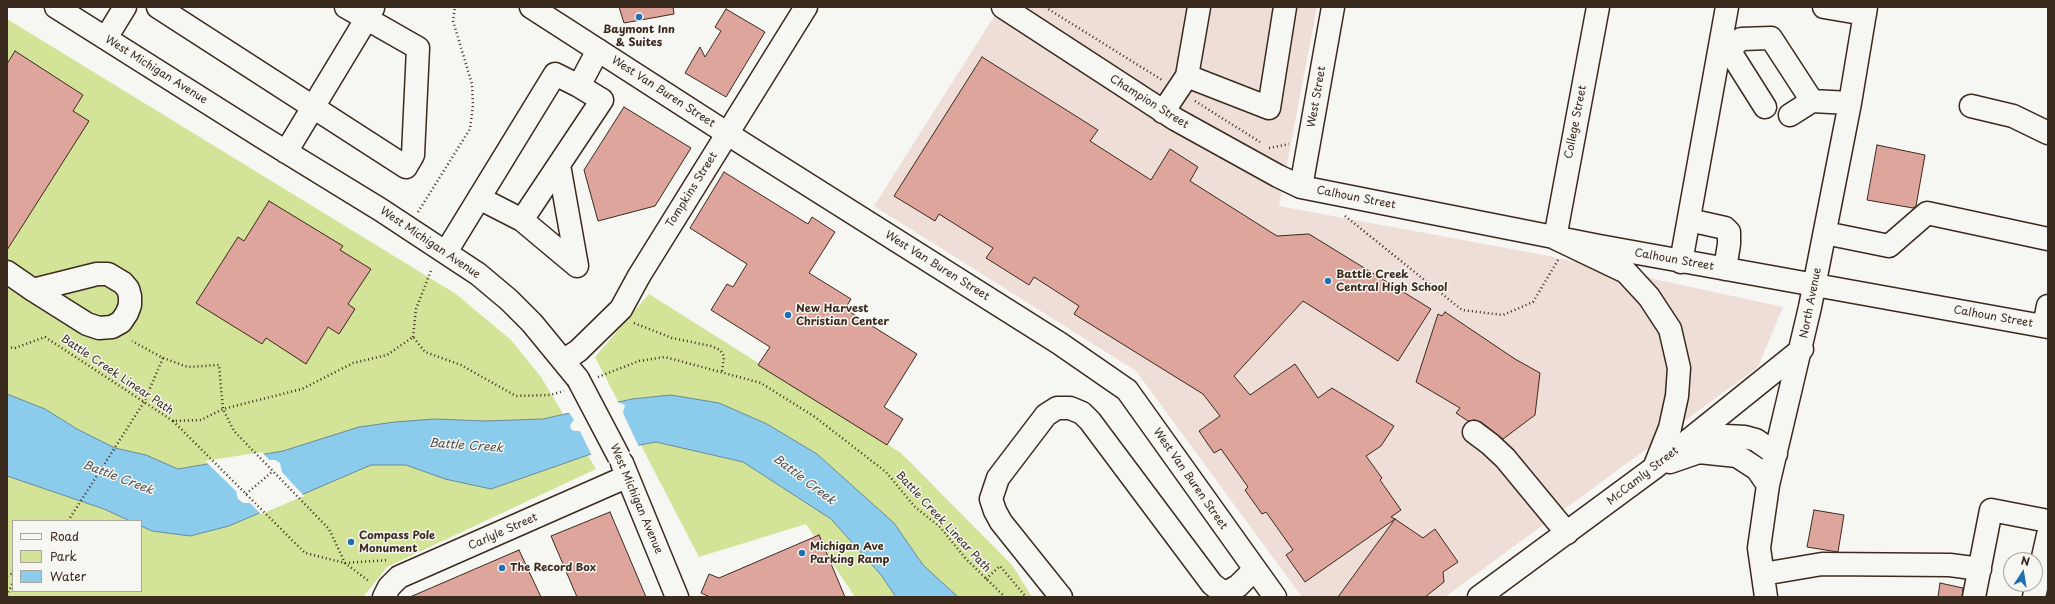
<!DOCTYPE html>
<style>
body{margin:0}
#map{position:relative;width:2055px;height:604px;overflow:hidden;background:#f6f6f2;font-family:"Playpen Sans",sans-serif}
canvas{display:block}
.frame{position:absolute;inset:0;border:8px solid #3b2a1e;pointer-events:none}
.legend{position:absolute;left:12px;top:520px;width:130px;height:72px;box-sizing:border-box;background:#f6f6f2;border:1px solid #aba49d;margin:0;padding:5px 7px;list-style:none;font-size:12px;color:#3b2a1e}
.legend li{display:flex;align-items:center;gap:8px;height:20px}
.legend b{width:20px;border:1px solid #aba49d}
.north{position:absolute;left:2003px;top:552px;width:40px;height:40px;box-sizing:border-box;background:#f6f6f2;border:1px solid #aba49d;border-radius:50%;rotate:12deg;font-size:11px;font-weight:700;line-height:16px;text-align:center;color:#3b2a1e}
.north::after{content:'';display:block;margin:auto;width:14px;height:18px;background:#1f6fb2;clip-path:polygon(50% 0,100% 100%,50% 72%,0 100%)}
</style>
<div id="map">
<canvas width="2055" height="604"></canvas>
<div class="frame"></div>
<ul class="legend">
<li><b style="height:5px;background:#f6f6f2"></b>Road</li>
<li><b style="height:11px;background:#d3e397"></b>Park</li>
<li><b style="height:11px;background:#8bcbec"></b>Water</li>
</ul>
<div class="north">N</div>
</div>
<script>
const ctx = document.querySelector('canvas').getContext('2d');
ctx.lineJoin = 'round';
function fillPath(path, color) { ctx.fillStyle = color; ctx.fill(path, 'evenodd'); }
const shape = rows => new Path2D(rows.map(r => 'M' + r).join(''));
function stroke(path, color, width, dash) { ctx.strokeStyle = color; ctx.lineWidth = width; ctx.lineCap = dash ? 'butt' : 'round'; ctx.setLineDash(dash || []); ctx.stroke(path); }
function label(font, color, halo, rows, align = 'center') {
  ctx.font = font + ' "Playpen Sans",sans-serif'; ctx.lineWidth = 3; ctx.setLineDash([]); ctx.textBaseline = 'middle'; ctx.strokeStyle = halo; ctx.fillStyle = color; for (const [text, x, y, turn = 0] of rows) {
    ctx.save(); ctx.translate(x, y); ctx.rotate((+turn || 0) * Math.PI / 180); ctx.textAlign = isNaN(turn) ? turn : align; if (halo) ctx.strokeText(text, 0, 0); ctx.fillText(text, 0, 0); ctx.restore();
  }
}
const built = shape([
 [1000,7,1317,7,1279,206,1544,255,1783,307,1758,367,1445,597,1302,597,1136,371,874,206]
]);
const green = shape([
 [7,19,456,294,511,340,541,377,596,469,387,567,363,597,7,597],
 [13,521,141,521,141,591,13,591],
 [649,294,901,453,1012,565,1032,597,855,597,806,524,699,557,595,357]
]);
const water = shape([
 [7,394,45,409,77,429,115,448,146,455,178,469,283,451,359,427,395,422,434,419,486,421,543,419,632,399,671,395,719,403,767,424,817,454,894,523,923,565,958,597,896,597,881,575,831,519,743,462,656,442,591,454,491,489,445,479,406,465,371,465,229,526,190,536,152,531,141,526,141,521,130,521,104,509,7,476,7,394]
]);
const pier = shape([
 [615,401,625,405,623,413,639,447,592,456,580,431,574,431,571,429,570,425,574,420,568,411],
 [262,452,269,460,275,460,280,463,282,472,304,496,261,514,250,503,243,503,238,499,236,491,205,461]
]);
const building = shape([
 [619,7,673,7,674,14,624,23,619,7],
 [726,9,765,32,726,97,685,73,700,47,705,57,721,31,715,27,726,9],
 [15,51,83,95,73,111,89,121,7,250,7,64,15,51],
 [982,57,1098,130,1090,141,1151,180,1170,149,1198,167,1190,181,1277,236,1309,234,1431,309,1398,361,1303,301,1234,376,1250,395,1295,364,1318,398,1332,388,1394,426,1381,446,1366,456,1382,478,1380,480,1401,510,1391,517,1395,519,1305,582,1286,555,1293,550,1266,512,1262,514,1245,490,1248,487,1221,449,1214,453,1199,431,1220,416,1203,394,1074,314,1079,306,1034,277,1029,285,986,258,993,248,939,214,935,221,894,196,982,57],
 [624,107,691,148,655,206,598,221,584,170,624,107],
 [1877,145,1925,155,1916,206,1913,208,1867,200,1877,145],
 [724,172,808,224,812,217,835,232,809,273,851,299,845,309,917,354,884,407,903,419,887,445,758,365,770,347,711,310,727,284,733,287,747,264,690,228,724,172],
 [269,201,343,246,340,250,371,269,348,304,355,309,339,334,328,327,306,364,266,338,262,344,196,303,238,237,244,241,269,201],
 [1445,312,1515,359,1540,373,1535,415,1503,439,1481,422,1475,420,1468,421,1456,413,1460,408,1416,382,1438,314,1442,316,1445,312],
 [1814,510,1844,515,1838,552,1807,547,1814,510],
 [610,512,646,597,577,597,551,536,610,512],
 [1395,519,1423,538,1435,529,1458,562,1443,572,1444,582,1425,597,1338,597,1395,519],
 [819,535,845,597,710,597,701,593,709,574,719,578,819,535],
 [519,550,541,597,410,597,519,550],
 [1940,583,1963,588,1962,597,1938,597,1940,583]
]);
const path = shape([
 [1045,7,1162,80],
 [1195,101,1260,142],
 [1269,148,1289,144],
 [418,212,470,129,473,105,472,84,453,21,455,7],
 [1345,216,1462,310,1503,315,1533,302,1558,260],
 [634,323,672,338,711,346,720,350,724,356,722,372],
 [413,337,416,309,432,268],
 [7,347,15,348,45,337,173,421,201,420,223,409,302,389,353,363,387,355,413,337,425,352,461,365,516,396,550,395,564,391],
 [163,358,188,367,219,365,223,409,234,431,329,529,345,563,370,582],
 [598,377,639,361,665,357,761,383,815,417,886,472,915,507,940,527,966,559,1005,597],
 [173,421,305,553,345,563,388,560],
 [246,494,273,471],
 [68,521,144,402,163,358,132,341],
 [7,576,13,573],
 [986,579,1000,566,1026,597],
 [7,596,13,582]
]);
const minor = shape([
 [56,7,262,137,381,210,478,274,509,300,532,323,578,379],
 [158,7,406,167,413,155,418,48,346,7],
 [531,7,742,143,1059,343,1127,390,1275,597],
 [1003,7,1175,119,1278,176,1301,187,1599,246,2048,327],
 [1598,7,1555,238,1626,272,1649,297,1670,329,1679,368,1677,396,1670,428,1654,468],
 [1824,7,1865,14],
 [106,38,125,7],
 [1187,76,1269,108,1285,7],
 [1812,101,1850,103],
 [1971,106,2013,116,2048,133],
 [1765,107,1729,50,1741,39,1771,38,1812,101,1790,115],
 [1163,112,1187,76,1199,7],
 [286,152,373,8],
 [1301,187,1333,7],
 [479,198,522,220,602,100,579,86],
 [522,220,577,266,559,165],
 [1689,220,1725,228,1729,232,1729,244,1725,269],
 [1825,233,1889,246,1927,213,2048,239],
 [446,252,555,74,579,86,598,50],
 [1681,262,1727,7],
 [7,272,33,290,87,324,99,328,112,327,121,322,127,313,130,305,130,296,128,289,123,283,108,274,97,274,33,290],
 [2044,326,2048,306],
 [564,360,578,351,621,309,639,276,806,7],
 [1474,432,1490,444,1505,458,1567,533],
 [1699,452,1706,444,1713,440,1726,436,1745,437,1756,440,1776,454],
 [1670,462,1699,452,1737,456,1757,469,1768,485],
 [622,463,677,597],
 [1763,574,1822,564,1950,565,1980,569],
 [384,597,389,587,399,577,626,477],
 [1061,597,1001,522,995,511,991,499,998,478,1046,415,1057,408,1070,408,1082,413,1090,421,1212,584,1221,591,1229,591,1238,586,1254,570],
 [1479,597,1654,468,1802,349],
 [1766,597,1759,548,1768,485,1810,307,1850,103,1866,7],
 [1974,597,1991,510,2048,521],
 [2034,597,2048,535]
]);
const minorBridge = shape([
 [578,379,619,457]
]);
const markers = [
 [639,17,4,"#1f6fb2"],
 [1328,281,4,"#1f6fb2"],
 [788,315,4,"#1f6fb2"],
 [351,542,4,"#1f6fb2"],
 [802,553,4,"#1f6fb2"],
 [502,568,4,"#1f6fb2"]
];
const poiNames = [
 ["Baymont Inn",639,30,"center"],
 ["& Suites",639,43,"center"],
 ["Battle Creek",1336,275],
 ["Central High School",1336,288],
 ["New Harvest",796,309],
 ["Christian Center",796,322],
 ["Compass Pole",359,536],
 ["Monument",359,549],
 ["Michigan Ave",810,547],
 ["Parking Ramp",810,560],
 ["The Record Box",510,568]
];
const streetNames = [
 ["West Michigan Avenue",156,70,32],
 ["West Van Buren Street",663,92,33],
 ["West Street",1317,97,-80],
 ["Champion Street",1149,102,32],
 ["College Street",1576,122,-79],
 ["Tompkins Street",692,190,-58],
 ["Calhoun Street",1356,198,11],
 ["West Michigan Avenue",430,243,34],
 ["Calhoun Street",1674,260,10],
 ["West Van Buren Street",937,266,32],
 ["North Avenue",1811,303,-79],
 ["Calhoun Street",1993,317,10],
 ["Battle Creek Linear Path",117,375,34],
 ["McCamly Street",1643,476,-38],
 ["West Van Buren Street",1190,479,55],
 ["West Michigan Avenue",636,499,67],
 ["Battle Creek Linear Path",943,522,47],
 ["Carlyle Street",503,532,-24]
];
const waterNames = [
 ["Battle Creek",466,446,4],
 ["Battle Creek",118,478,21],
 ["Battle Creek",804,480,37]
];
fillPath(built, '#efded8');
fillPath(green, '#d3e397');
fillPath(water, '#8bcbec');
stroke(water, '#6b8b9a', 1);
fillPath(pier, '#f6f6f2');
fillPath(building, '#dea59c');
stroke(building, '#3b2a1e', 1);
stroke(minor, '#3b2a1e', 25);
stroke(path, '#3b2a1e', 2.5, [1, 3]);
stroke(minor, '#f6f6f2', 22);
stroke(minorBridge, '#3b2a1e', 25, []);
stroke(minorBridge, '#f6f6f2', 22);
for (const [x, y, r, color] of markers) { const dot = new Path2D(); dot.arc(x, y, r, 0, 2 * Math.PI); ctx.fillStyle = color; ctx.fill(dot); stroke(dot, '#f6f6f2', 1.5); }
label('bold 11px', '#3b2a1e', '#f6f6f2', poiNames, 'left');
label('11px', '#3b2a1e', '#f6f6f2', streetNames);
label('italic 12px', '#4f5252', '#f6f6f2', waterNames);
</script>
